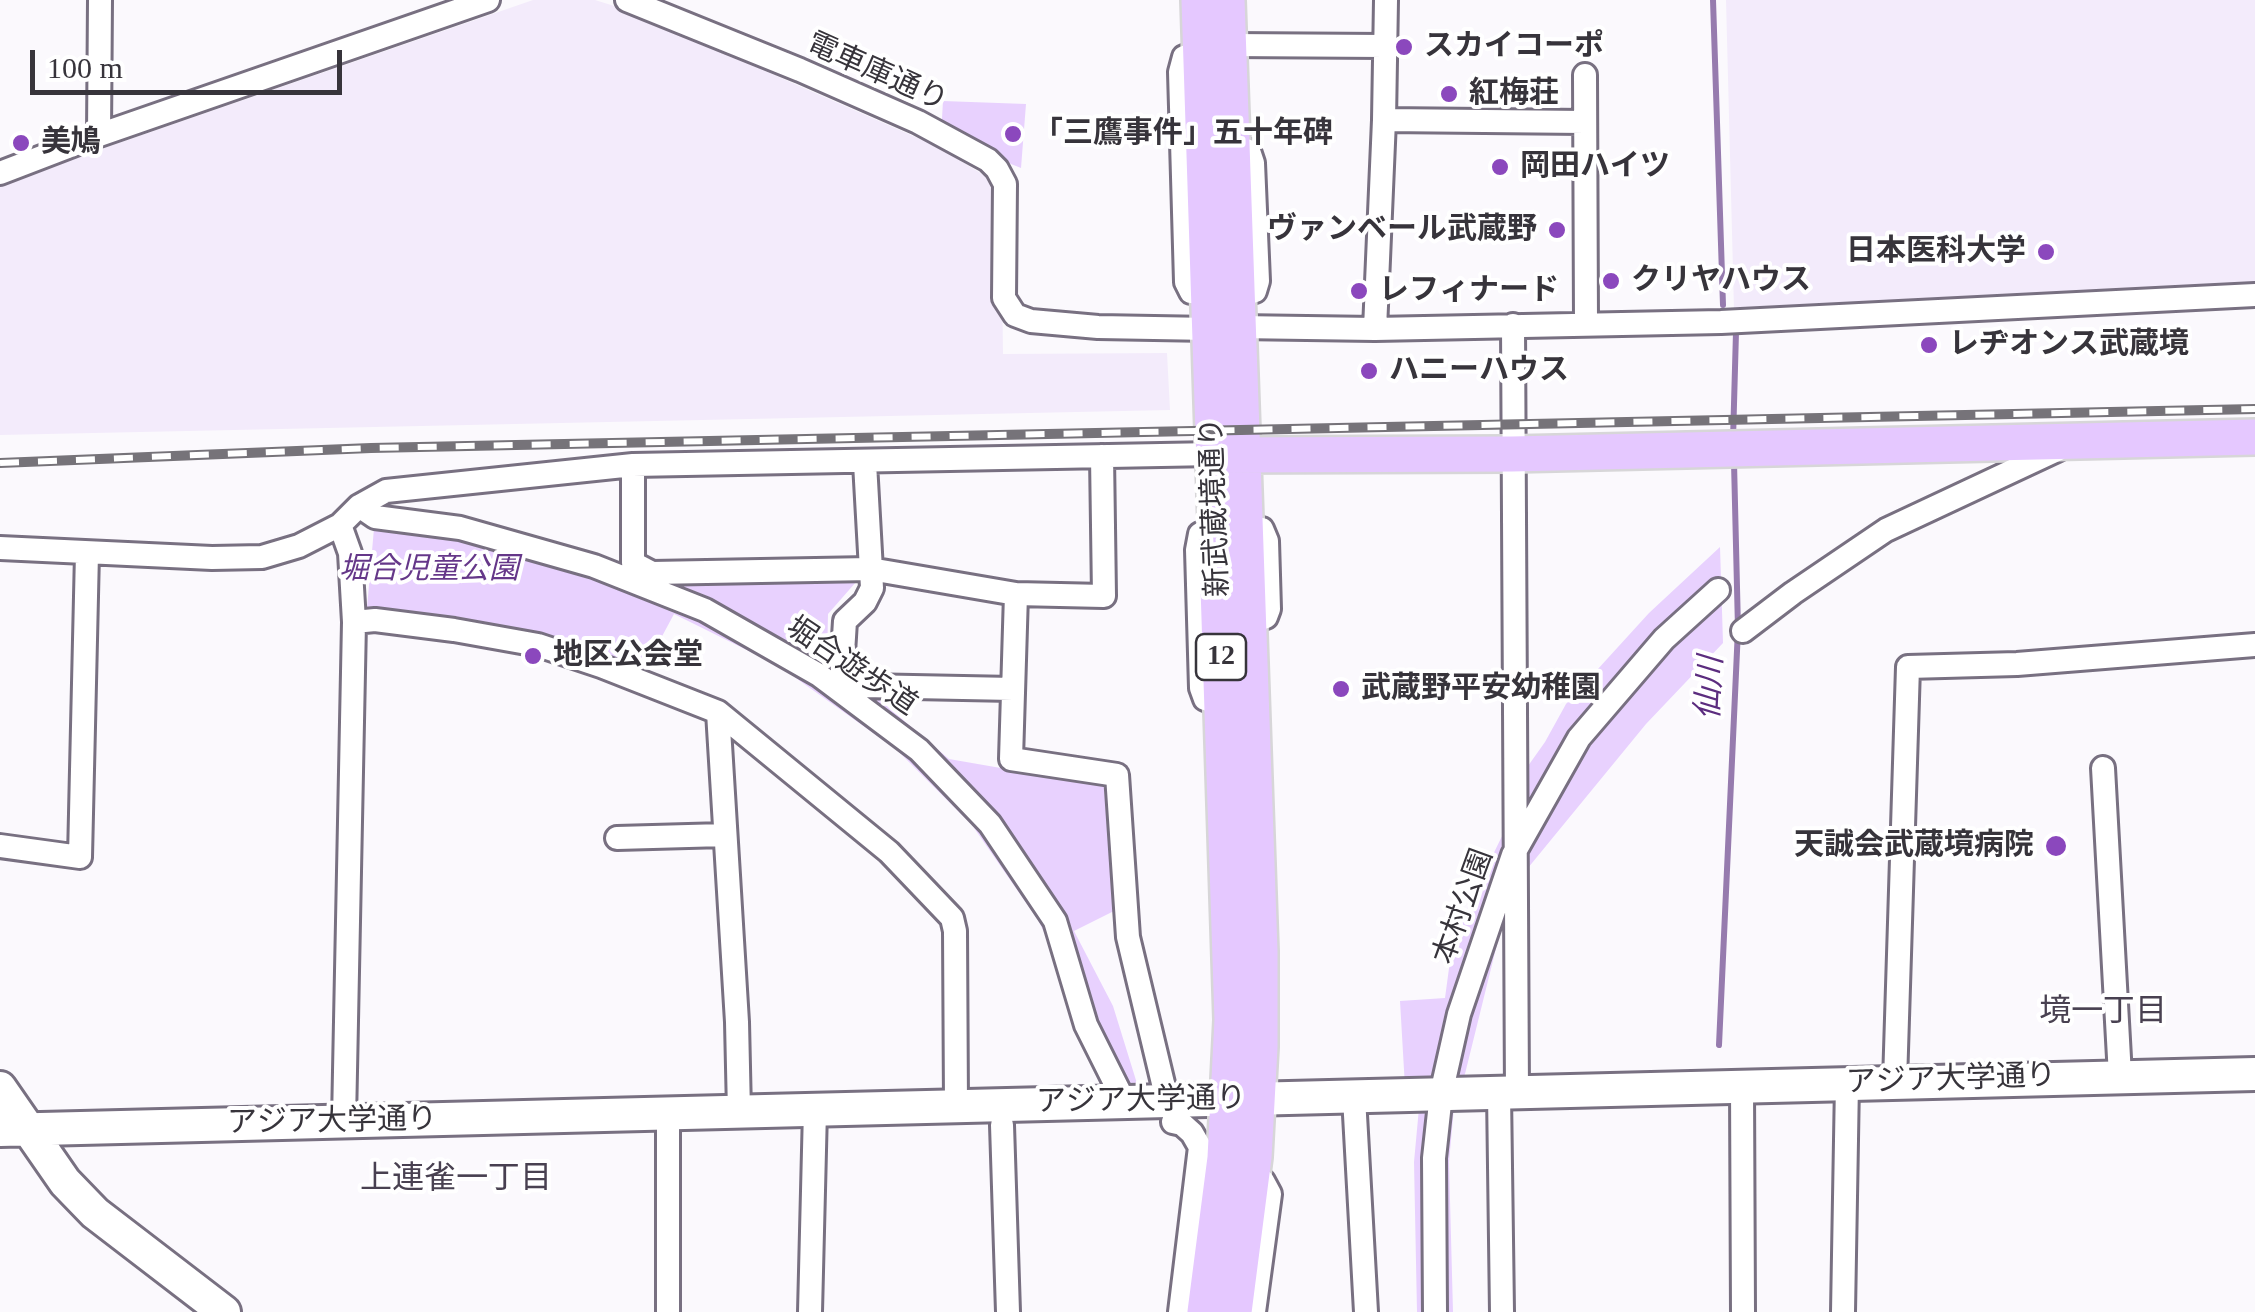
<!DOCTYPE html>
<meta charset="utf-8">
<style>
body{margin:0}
#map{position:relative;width:2255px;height:1312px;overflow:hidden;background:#fbf9fd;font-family:"Times New Roman",serif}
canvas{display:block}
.scale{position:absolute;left:30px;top:50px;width:312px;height:45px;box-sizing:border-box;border:5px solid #37343b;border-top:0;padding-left:12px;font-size:30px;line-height:35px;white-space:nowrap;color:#37343b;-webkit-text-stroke:8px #fff;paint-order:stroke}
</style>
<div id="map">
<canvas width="2255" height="1312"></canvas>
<div class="scale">100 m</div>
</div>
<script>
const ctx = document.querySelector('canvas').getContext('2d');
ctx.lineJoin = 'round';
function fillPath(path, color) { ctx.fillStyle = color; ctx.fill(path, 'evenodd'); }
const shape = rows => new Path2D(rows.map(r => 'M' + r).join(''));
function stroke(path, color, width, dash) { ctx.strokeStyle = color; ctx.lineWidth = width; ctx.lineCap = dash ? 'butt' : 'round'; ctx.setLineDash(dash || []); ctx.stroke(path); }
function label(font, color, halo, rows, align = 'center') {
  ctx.font = font + ' "Times New Roman","Noto Sans JP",serif'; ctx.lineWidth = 8; ctx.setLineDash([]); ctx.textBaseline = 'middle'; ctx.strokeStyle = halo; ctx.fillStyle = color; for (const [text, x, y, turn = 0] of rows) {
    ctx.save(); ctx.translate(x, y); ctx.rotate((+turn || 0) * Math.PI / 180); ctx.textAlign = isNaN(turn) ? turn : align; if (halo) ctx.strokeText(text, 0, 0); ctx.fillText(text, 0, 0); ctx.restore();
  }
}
const built = shape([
 [533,0,595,0,624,9,936,146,987,177,1001,201,1003,354,1167,353,1170,410,0,435,0,184],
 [1726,0,2255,0,2255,288,1734,310]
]);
const green = shape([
 [943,101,1026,104,1021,168,941,136],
 [375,517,645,586,856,582,828,614,827,662,882,702,949,759,1104,786,1114,911,1074,931,1113,1006,1139,1090,1105,1090,1064,995,1063,970,1038,920,972,825,897,750,779,666,674,614,645,668,575,643,480,622,367,608],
 [1720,547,1723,643,1646,724,1523,874,1523,773,1545,742,1566,704,1649,613],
 [1505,830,1504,916,1462,1086,1405,1087,1400,1001,1445,998,1452,946,1463,916],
 [1454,1107,1449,1162,1453,1312,1417,1312,1414,1162,1419,1108]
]);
const stream = shape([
 [1713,0,1723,305],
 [1733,440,1736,332],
 [1719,1045,1738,629,1734,462]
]);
const street = shape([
 [627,0,800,70,918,122,988,160,997,169,1005,184,1004,298,1015,315,1031,321,1098,327,1210,329],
 [1229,45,1385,46],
 [1201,51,1184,57,1180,72,1186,282,1191,292,1209,293],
 [1585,75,1586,323],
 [1384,120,1585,122],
 [99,135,100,0],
 [1232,145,1249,151,1253,163,1258,281,1255,291,1237,297],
 [0,173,99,135,488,0],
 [1513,325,1517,1093],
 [1238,327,1375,329,1721,322,2255,295],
 [1375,329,1384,120,1386,0],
 [865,463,872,588,865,602,845,621,842,669,863,686,1013,689],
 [633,465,633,563,652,573,870,569,1016,594,1104,596,1102,456],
 [359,506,375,517,460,528,594,566,705,610,819,675,919,750,990,824,1055,921,1086,1025,1124,1101],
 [340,525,350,553,354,622,344,1121],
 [1216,526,1200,534,1197,550,1201,688,1205,699,1222,704],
 [1245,526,1262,529,1267,541,1269,609,1266,617,1248,623],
 [0,548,212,558,262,557,299,546,340,525,359,506,386,491,633,465,1214,454],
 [1016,594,1011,759,1117,775,1128,937,1167,1100],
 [354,622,375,620,454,630,538,645,601,666,718,712,889,852,952,918,955,931,956,1105],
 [1743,631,1793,593,1886,530,2059,449],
 [718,712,737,1022,739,1112],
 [2103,768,2120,1076],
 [617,838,724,835],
 [0,846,80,857,87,553],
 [1895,1082,1908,667,2017,664,2255,645],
 [1742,1086,1743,1312],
 [1499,1093,1502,1312],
 [1354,1097,1366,1312],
 [1173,1122,1182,1124,1192,1133,1200,1147,1180,1312],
 [1002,1125,1008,1312],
 [1251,1179,1263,1181,1270,1194,1254,1312],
 [668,1312,668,1114],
 [810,1312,815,1110],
 [1435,1312,1434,1158,1441,1094,1459,1014,1513,855,1579,738,1664,639,1718,590],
 [1843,1312,1847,1083]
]);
const secondary = shape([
 [0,1088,65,1182,95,1213,224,1312],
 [0,1130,2255,1074]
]);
const primary = shape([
 [1199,0,1232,1020,1225,1158,1205,1312],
 [1227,0,1260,951,1260,1047,1254,1157,1234,1312],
 [1220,455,1512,454,2255,437]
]);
const rail = shape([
 [0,463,371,448,2255,409]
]);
const markers = [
 [1404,47,10,"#8b48bd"],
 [1449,94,10,"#8b48bd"],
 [1013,134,10,"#8b48bd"],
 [21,143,10,"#8b48bd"],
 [1500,167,10,"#8b48bd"],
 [1557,230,10,"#8b48bd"],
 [2046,252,10,"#8b48bd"],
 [1611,281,10,"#8b48bd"],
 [1359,291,10,"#8b48bd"],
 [1929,345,10,"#8b48bd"],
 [1369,371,10,"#8b48bd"],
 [533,656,10,"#8b48bd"],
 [1341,689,10,"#8b48bd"],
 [2056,846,12,"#8b48bd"]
];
const shields = [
 [1221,657,50]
];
const shieldNames = [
 ["12",1221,657]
];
const poiNames = [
 ["スカイコーポ",1424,47],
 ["紅梅荘",1469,94],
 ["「三鷹事件」五十年碑",1033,134],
 ["美鳩",41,143],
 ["岡田ハイツ",1520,167],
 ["ヴァンベール武蔵野",1537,230,"right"],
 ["日本医科大学",2026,252,"right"],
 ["クリヤハウス",1631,281],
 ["レフィナード",1379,291],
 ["レヂオンス武蔵境",1949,345],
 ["ハニーハウス",1389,371],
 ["地区公会堂",553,656],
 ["武蔵野平安幼稚園",1361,689],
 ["天誠会武蔵境病院",2034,846,"right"]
];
const streetNames = [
 ["電車庫通り",877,73,24],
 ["新武蔵境通り",1216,507,-92],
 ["堀合遊歩道",851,667,34],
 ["本村公園",1464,907,-70],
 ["アジア大学通り",1951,1080,-2],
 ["アジア大学通り",1141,1101,-1],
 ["アジア大学通り",332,1122,-1]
];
const parkNames = [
 ["堀合児童公園",429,570]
];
const waterNames = [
 ["仙川",1711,688,-87]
];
const neighbourhoodNames = [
 ["境一丁目",2103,1013],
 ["上連雀一丁目",456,1180]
];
fillPath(built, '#f3ebfb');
fillPath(green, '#e8d1fe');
stroke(stream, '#967bae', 6);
stroke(street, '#787081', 28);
stroke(secondary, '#787081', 38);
stroke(primary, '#d7d6d8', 40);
stroke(street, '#fff', 22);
stroke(secondary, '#fff', 32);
stroke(primary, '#e5c8ff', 35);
stroke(rail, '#767379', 10);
stroke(rail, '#fff', 6, [19]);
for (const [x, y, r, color] of markers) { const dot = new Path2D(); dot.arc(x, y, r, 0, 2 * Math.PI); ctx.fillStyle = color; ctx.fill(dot); stroke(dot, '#fff', 4); }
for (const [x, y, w] of shields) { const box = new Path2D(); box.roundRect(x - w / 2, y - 23, w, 46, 8); ctx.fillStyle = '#fff'; ctx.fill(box); stroke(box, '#37343b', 2.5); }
label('bold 28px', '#37343b', null, shieldNames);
label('bold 30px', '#37343b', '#fff', poiNames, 'left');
label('30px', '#37343b', '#fff', streetNames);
label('italic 30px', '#653789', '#fff', parkNames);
label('italic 32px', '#5c2d7f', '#fff', waterNames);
label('32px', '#494151', '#fff', neighbourhoodNames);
</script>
